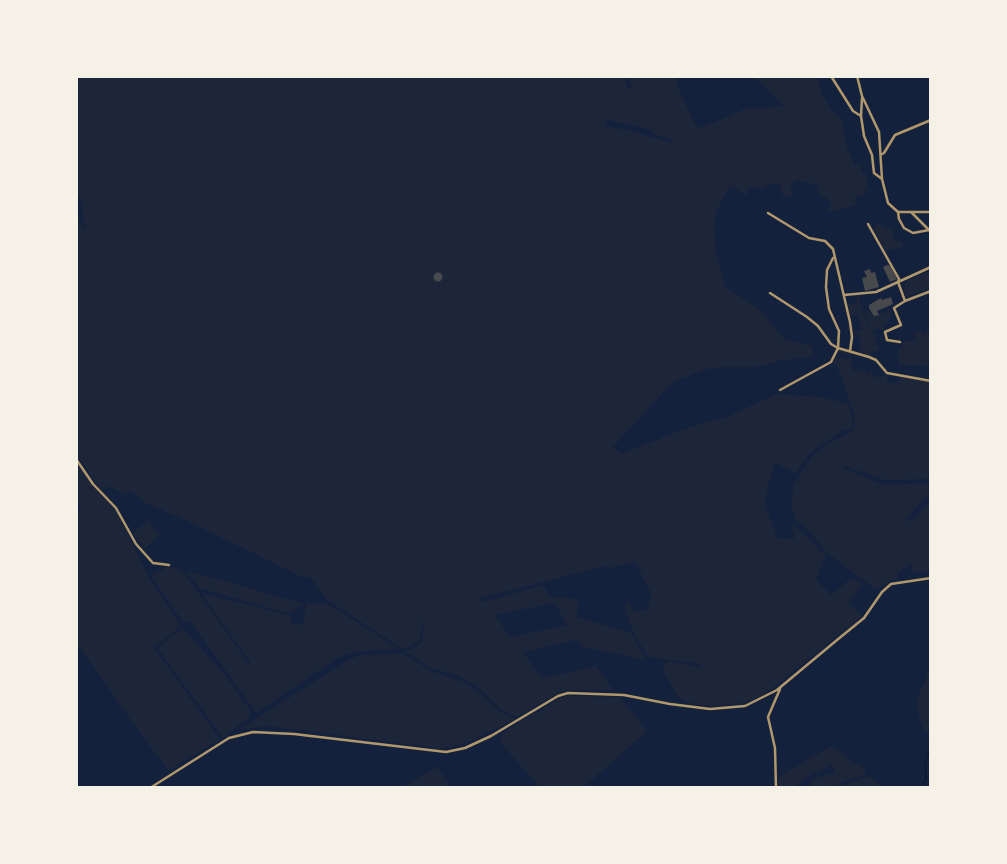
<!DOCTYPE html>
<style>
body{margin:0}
#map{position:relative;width:1007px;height:864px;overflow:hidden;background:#14213d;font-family:Figtree,sans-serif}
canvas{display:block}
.frame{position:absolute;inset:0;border:78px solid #f6f1e7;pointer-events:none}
</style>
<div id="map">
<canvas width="1007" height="864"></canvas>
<div class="frame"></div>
</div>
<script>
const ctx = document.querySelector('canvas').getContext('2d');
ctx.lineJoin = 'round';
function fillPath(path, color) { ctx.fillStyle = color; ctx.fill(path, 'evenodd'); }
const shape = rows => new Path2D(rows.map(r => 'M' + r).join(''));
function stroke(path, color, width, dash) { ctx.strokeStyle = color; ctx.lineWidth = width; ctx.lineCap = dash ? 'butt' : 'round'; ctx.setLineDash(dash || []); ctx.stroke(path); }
const green = shape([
 [76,76,625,76,627,89,633,87,626,76,677,76,676,81,681,95,695,124,701,128,747,108,761,109,783,105,754,76,812,76,817,78,823,96,835,114,842,119,847,148,855,165,861,164,862,173,866,173,868,190,864,190,864,194,855,197,856,206,826,212,832,203,817,192,818,185,798,180,791,184,792,197,783,196,780,184,766,185,765,188,748,187,747,196,730,185,716,212,714,226,716,252,725,287,759,309,784,339,811,346,814,357,783,360,758,367,723,367,707,369,673,382,613,447,621,454,687,428,729,416,776,394,821,397,848,404,852,418,852,428,842,431,810,453,796,473,775,463,768,486,765,505,778,539,794,539,792,523,826,555,816,579,831,595,851,578,862,584,848,603,862,615,861,617,765,694,744,703,710,706,689,703,678,697,662,669,668,661,701,667,701,664,648,657,635,635,625,610,627,601,635,612,647,609,652,595,635,562,608,568,607,566,480,598,483,602,543,585,551,597,578,599,577,617,631,633,646,660,582,647,577,640,523,652,542,678,596,666,613,690,562,691,517,717,502,710,478,688,459,676,431,668,405,651,418,645,422,641,424,623,422,622,420,640,411,647,402,649,326,599,311,578,300,576,181,518,145,503,130,490,127,495,107,486,102,491,76,454,76,206,80,224,85,229,80,194,76,199],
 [607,120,653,130,653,134,673,140,671,143,629,130,604,126],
 [554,603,568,625,511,637,494,615],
 [878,223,886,228,897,227,891,230,893,236,896,242,902,241,903,247,886,251,874,229],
 [931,270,931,288,906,297,904,291,906,281],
 [856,296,859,296,863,312,870,328,865,312,868,310,874,316,891,310,892,315,888,322,891,322,894,325,887,322,884,324,884,332,879,328,872,331,879,348,878,351,871,351,870,356,859,352,861,346,859,337,858,334,852,334,852,332,862,330,858,314,850,316,848,305,857,303],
 [931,328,931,366,898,365,898,349,903,348,901,343,916,339,913,333,921,330,924,335],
 [838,348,854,352,851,365,855,372,859,369,868,375,871,370,876,378,887,375,888,383,899,382,902,377,931,382,931,479,885,480,844,466,843,468,884,485,931,483,931,492,906,519,911,522,931,499,931,572,913,573,911,564,898,573,898,579,891,580,876,590,828,554,811,533,796,520,792,510,793,485,812,456,821,448,854,430,854,416,842,377,833,359,834,357,852,359,853,354,835,352],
 [76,462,93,487,117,511,149,578,181,626,154,648,220,739,169,771,140,733,76,642,76,515,81,513,76,496],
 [149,520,160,535,144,549,133,533],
 [168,566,182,570,249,664,251,663,201,593,291,616,290,623,303,625,306,604,324,603,340,611,399,649,355,652,336,659,256,713,190,621,184,624,151,576],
 [186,571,221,580,304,604,288,613,244,601,199,588],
 [183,628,225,675,250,710,250,717,223,738,158,649,159,646],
 [402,653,433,672,463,682,477,690,500,712,515,719,472,741,449,748,448,746,444,749,268,726,239,730,348,660,361,655],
 [931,670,931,732,927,732,923,729,920,721,917,703,921,689,926,681,927,672],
 [566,696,620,697,647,731,583,788,541,788,502,745,500,738,508,729,534,713,538,713,557,699],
 [829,747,832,747,843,753,848,759,866,769,865,774,830,788,812,788,810,780,835,772,832,765,805,778,794,788,778,788,778,777],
 [437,767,450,784,444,788,401,788],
 [868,776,885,788,836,788]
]);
const stream = shape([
 [920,788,926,779,925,762,930,749,931,701]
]);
const building = shape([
 [887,265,890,266,897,279,890,282,883,267],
 [870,269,871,273,875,272,879,287,865,291,862,278,867,277,864,271],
 '433.5 277a4.5 4.5 0 1 1 9 0a4.5 4.5 0 1 1-9 0Z',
 [891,297,893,304,877,311,879,315,874,316,869,308,869,305,881,298,882,300]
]);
const minor = shape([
 [831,76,853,111,861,116,864,136,872,155,874,173,882,179],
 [857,76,862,96,879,132,882,179,888,203,898,212,931,212],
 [861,116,862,98],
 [882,154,884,153,895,135,931,120],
 [898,212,899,219,904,228,913,233,929,230],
 [911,212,931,232],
 [768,213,809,238,825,241,833,249,850,322,852,337,850,351],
 [868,224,899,279,898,282,905,301,931,291],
 [931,240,931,245],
 [770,293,807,317,818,326,831,344,838,348,839,331,829,309,826,287,827,270,833,258],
 [844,295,876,292,931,267],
 [900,342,887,340,885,332,901,325,894,308,905,301],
 [780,390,831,362,838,348,869,357,876,360,887,373,931,381],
 [76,459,93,484,116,508,136,544,153,563,169,565],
 [150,788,229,738,253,732,294,734,446,752,465,748,491,736,558,696,568,693,624,695,670,704,710,709,745,706,777,690,837,640,864,618,882,592,891,584,931,578],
 [776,788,775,748,768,717,780,689]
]);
fillPath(green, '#1d2539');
stroke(stream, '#0b132b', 1);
fillPath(building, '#48494c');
stroke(minor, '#b1986c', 2.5);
</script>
